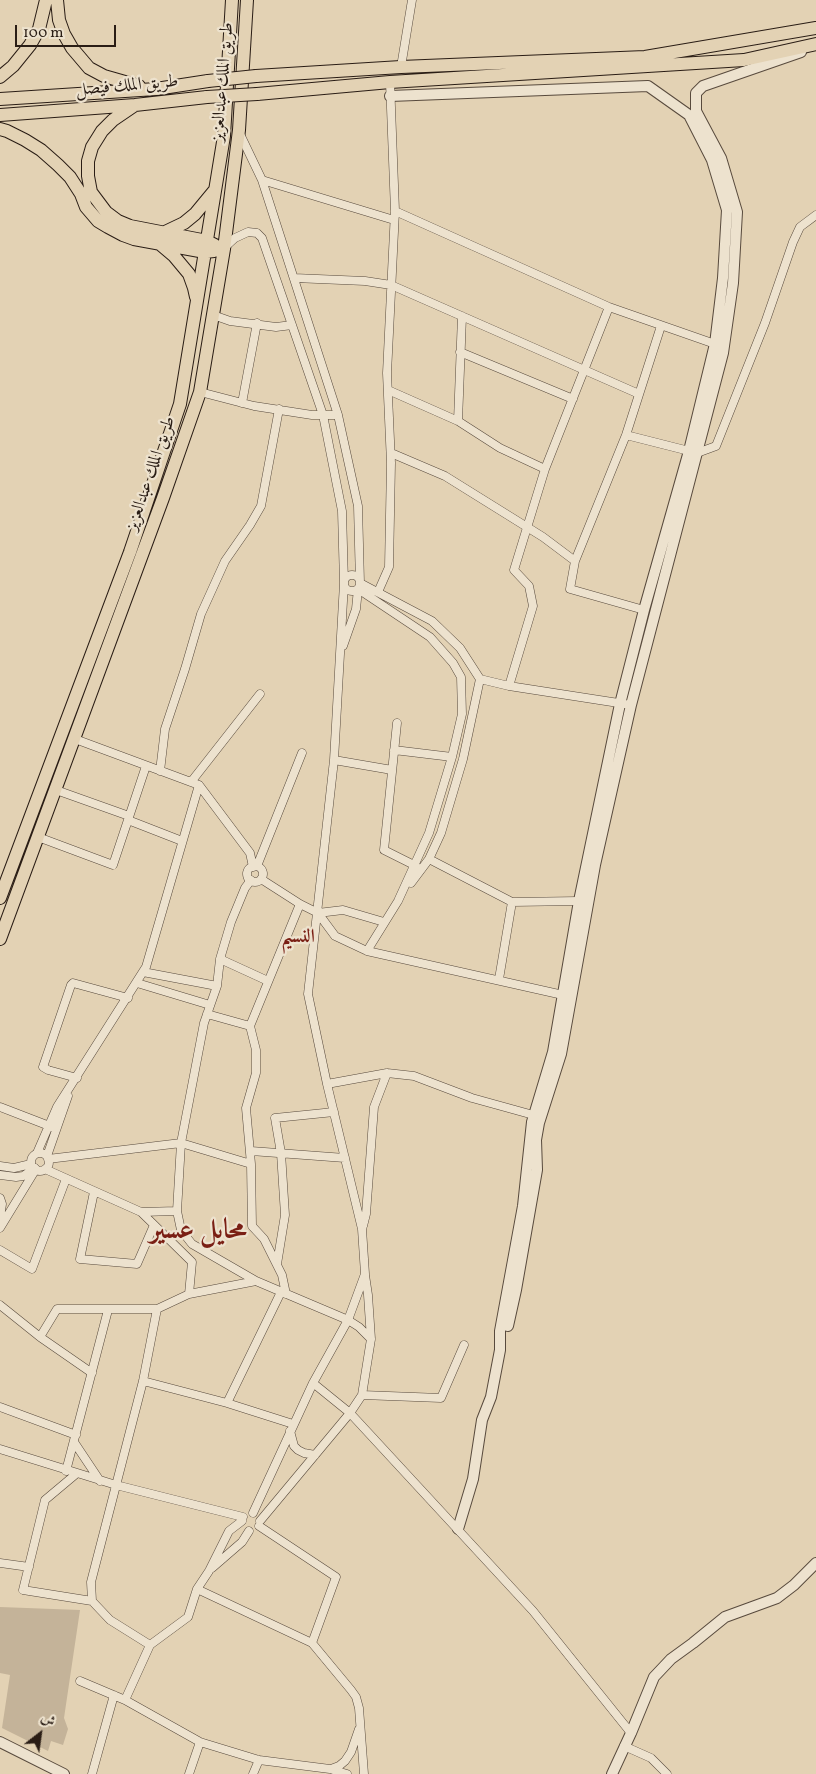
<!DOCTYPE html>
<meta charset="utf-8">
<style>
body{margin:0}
#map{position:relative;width:816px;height:1774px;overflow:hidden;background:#e3d2b4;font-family:Vollkorn,Amiri,serif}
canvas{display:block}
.north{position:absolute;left:15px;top:1709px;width:50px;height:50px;-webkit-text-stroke:4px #ede2ce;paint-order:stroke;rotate:30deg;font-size:14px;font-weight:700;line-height:20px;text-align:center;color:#2a1d15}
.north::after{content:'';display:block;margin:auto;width:18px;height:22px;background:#2a1d15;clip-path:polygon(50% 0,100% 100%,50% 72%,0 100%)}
.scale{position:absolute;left:15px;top:25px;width:101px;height:22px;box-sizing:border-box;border:2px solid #2a1d15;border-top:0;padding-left:6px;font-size:15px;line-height:18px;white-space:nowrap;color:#2a1d15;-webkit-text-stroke:4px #ede2ce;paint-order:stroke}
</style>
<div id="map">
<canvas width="816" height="1774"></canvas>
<div class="north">ش</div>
<div class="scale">100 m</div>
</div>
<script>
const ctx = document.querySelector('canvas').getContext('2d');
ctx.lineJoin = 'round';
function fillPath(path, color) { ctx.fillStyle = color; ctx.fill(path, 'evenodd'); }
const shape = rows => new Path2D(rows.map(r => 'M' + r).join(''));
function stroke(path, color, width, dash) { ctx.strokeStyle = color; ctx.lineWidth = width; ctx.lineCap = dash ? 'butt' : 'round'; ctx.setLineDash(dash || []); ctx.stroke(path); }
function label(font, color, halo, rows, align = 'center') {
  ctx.font = font + ' Vollkorn,Amiri,serif'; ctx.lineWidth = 4.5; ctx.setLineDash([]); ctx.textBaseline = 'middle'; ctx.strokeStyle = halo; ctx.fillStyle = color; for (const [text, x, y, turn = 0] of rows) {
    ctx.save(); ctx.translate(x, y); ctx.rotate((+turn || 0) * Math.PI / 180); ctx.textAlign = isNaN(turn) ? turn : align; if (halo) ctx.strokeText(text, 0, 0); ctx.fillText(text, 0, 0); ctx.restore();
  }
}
const green = shape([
 [0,1607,80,1610,64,1718,68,1729,63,1745,51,1741,48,1751,2,1728,10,1675,0,1673]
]);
const minor = shape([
 [401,67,412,0],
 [239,132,262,180,338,415,358,506,360,583,432,621,460,648,480,679],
 [262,180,394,220],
 [395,211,609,307,715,344],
 [224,248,235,238,248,232,257,233,262,238,323,415,342,511,344,583,334,760,308,994,327,1084,362,1229,365,1274,348,1320,313,1383,253,1513],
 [294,278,365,281,391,285,639,394],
 [213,315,230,321,276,327,292,325],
 [460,352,573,399],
 [388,390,458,421,500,448,545,469],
 [200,392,254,406,312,415,338,415],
 [242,403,257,323],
 [458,421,462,316],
 [626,435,697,453,716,446,765,323,793,242,800,227,816,215],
 [391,453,445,476,543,537,575,561],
 '344 583a8 8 0 1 1 16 0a8 8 0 1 1-16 0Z',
 [378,592,389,567,391,463,387,373,395,211,390,82],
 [644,610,570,589,575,561,626,435,661,326],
 [343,646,356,609,358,589,430,637,453,663,461,677,462,714,452,757,429,833,398,901,367,951],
 [509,686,533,606,529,586,514,570,545,469,609,307],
 [397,723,384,850,416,866],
 [75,739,199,785,250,853,253,867],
 [394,750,452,757],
 [334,760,392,770],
 [160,771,165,729,185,669,201,614,225,561,250,525,261,506,279,409],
 [191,782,260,694],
 [56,790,129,816],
 [128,820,182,841],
 [38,837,113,865,146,766],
 [429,859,512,902,499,979],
 [257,866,302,753],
 '247 874a8 8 0 1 1 16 0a8 8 0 1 1-16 0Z',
 [261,879,300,904,318,913,335,936,367,951,563,995],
 [411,883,429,859,441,833,463,759,480,679,509,686,625,704],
 [512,902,579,901],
 [318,913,343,910,384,922],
 [220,959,268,981],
 [143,972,217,986],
 [137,983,210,1005],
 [207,1014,250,1026,300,904],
 [250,1026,256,1050,256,1073,246,1108,251,1164],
 [77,1078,48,1070,43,1067,71,985,73,983,128,998],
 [327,1084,387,1073,414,1076,472,1098,537,1116],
 [0,1107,52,1127],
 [251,1151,345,1158],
 [37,1153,57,1107,146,967,199,785],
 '31 1162a9 9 0 1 1 18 0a9 9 0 1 1-18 0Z',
 [47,1156,68,1096],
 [48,1159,181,1143,251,1164,252,1226,264,1239,282,1275,286,1294],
 [0,1166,14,1168,31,1164],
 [45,1169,141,1212,177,1211],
 [0,1175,16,1177,23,1176,35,1168],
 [94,1192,80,1259,137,1264,154,1225],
 [0,1198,2,1204,0,1218],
 [141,1212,192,1262,189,1294],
 [363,1226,366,1214,374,1107,387,1073],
 [0,1228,36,1169],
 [0,1250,32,1269,66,1179],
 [277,1264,285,1215,281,1153,275,1118,334,1112],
 [256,1281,348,1320,359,1327,371,1339],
 [0,1305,40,1337,92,1373],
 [40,1337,57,1309,157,1309],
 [143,1381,227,1403,293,1424],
 [313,1383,350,1413,362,1395,371,1339,368,1295,365,1275],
 [362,1395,441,1398,464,1345],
 [227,1403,281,1292],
 [0,1407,76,1435],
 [290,1431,294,1446,298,1450,304,1453,315,1455],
 [74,1442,100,1481],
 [0,1449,116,1485,243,1517],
 [66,1471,108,1310],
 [76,1474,45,1500,23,1590,92,1601],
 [260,1521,350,1413,533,1611,631,1733],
 [259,1526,336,1577,312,1643],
 [0,1563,29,1567],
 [212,1568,242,1542,249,1531],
 [197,1589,312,1643,351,1690,356,1697,359,1708,364,1774],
 [150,1645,110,1620,92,1601,91,1582,143,1381,157,1309,189,1294,256,1281,192,1244,181,1230,177,1211,181,1143,204,1023,217,986,220,959,231,922,245,888,251,880],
 [80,1681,125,1700,200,1742,259,1760,330,1769,347,1774],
 [125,1700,150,1645,188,1617,197,1589,209,1571,229,1531,242,1521],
 [624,1746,651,1758,667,1774],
 [331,1769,339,1766,345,1761,351,1752,359,1729],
 [92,1774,114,1695],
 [189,1774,200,1742],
 [253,1774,259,1760]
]);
const tertiary = shape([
 [390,96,648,86,689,115,712,160,727,210,723,278,715,344,689,451,644,610,620,704,579,901,553,1052,532,1122,523,1206,500,1331,500,1350,491,1397,482,1420,473,1479,458,1529],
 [508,1326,516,1290,537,1170,536,1140,539,1123,561,1054,595,865,631,705,723,353,733,283,737,212,721,158,696,111,696,93,703,86,801,52],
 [0,1742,64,1774],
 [612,1774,631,1733,654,1677,671,1659,693,1643,725,1617,777,1598,794,1585,816,1563]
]);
const primary = shape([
 [57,0,59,20,64,34,72,48,89,68,104,76,139,86],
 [256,76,401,67,645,57,816,28],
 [0,77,13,66,30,45,39,29,46,0],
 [257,94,390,82,744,60,816,44],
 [0,99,156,89,208,81],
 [135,105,113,120,102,131,92,147,88,161,88,176,91,192,106,212,118,221,130,226,207,241,215,245],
 [0,115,135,105,207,97],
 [0,129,7,131,25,140,41,150,58,165,70,177,81,194,86,207,98,221,108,227,123,235,134,239,205,252,214,251],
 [163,233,184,223,195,214,214,191],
 [161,245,174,256,189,274,194,288,196,297],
 [0,898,130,552,180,404,224,136,232,0],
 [0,939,163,498,200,392,224,249,239,130,247,0]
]);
const primaryBridge = shape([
 [208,81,256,76],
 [207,97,257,94]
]);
const streetNames = [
 ["طريق الملك عبدالعزيز",224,82,-85],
 ["طريق الملك فيصل",127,87,-5],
 ["طريق الملك عبدالعزيز",152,474,-71]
];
const neighbourhoodNames = [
 ["النسيم",298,939]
];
const townNames = [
 ["محايل عسير",198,1233]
];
fillPath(green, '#c4b399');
stroke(minor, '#584a3d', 9);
stroke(tertiary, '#584a3d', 12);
stroke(primary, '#2a1d15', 14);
stroke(minor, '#ede2ce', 8);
stroke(tertiary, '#ede2ce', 10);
stroke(primary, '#e3d2b4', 12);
stroke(primaryBridge, '#2a1d15', 14, []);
stroke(primaryBridge, '#e3d2b4', 12);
label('18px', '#2a1d15', '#ede2ce', streetNames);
label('bold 19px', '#7a1f14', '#ede2ce', neighbourhoodNames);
label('bold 28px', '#7a1f14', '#ede2ce', townNames);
</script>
